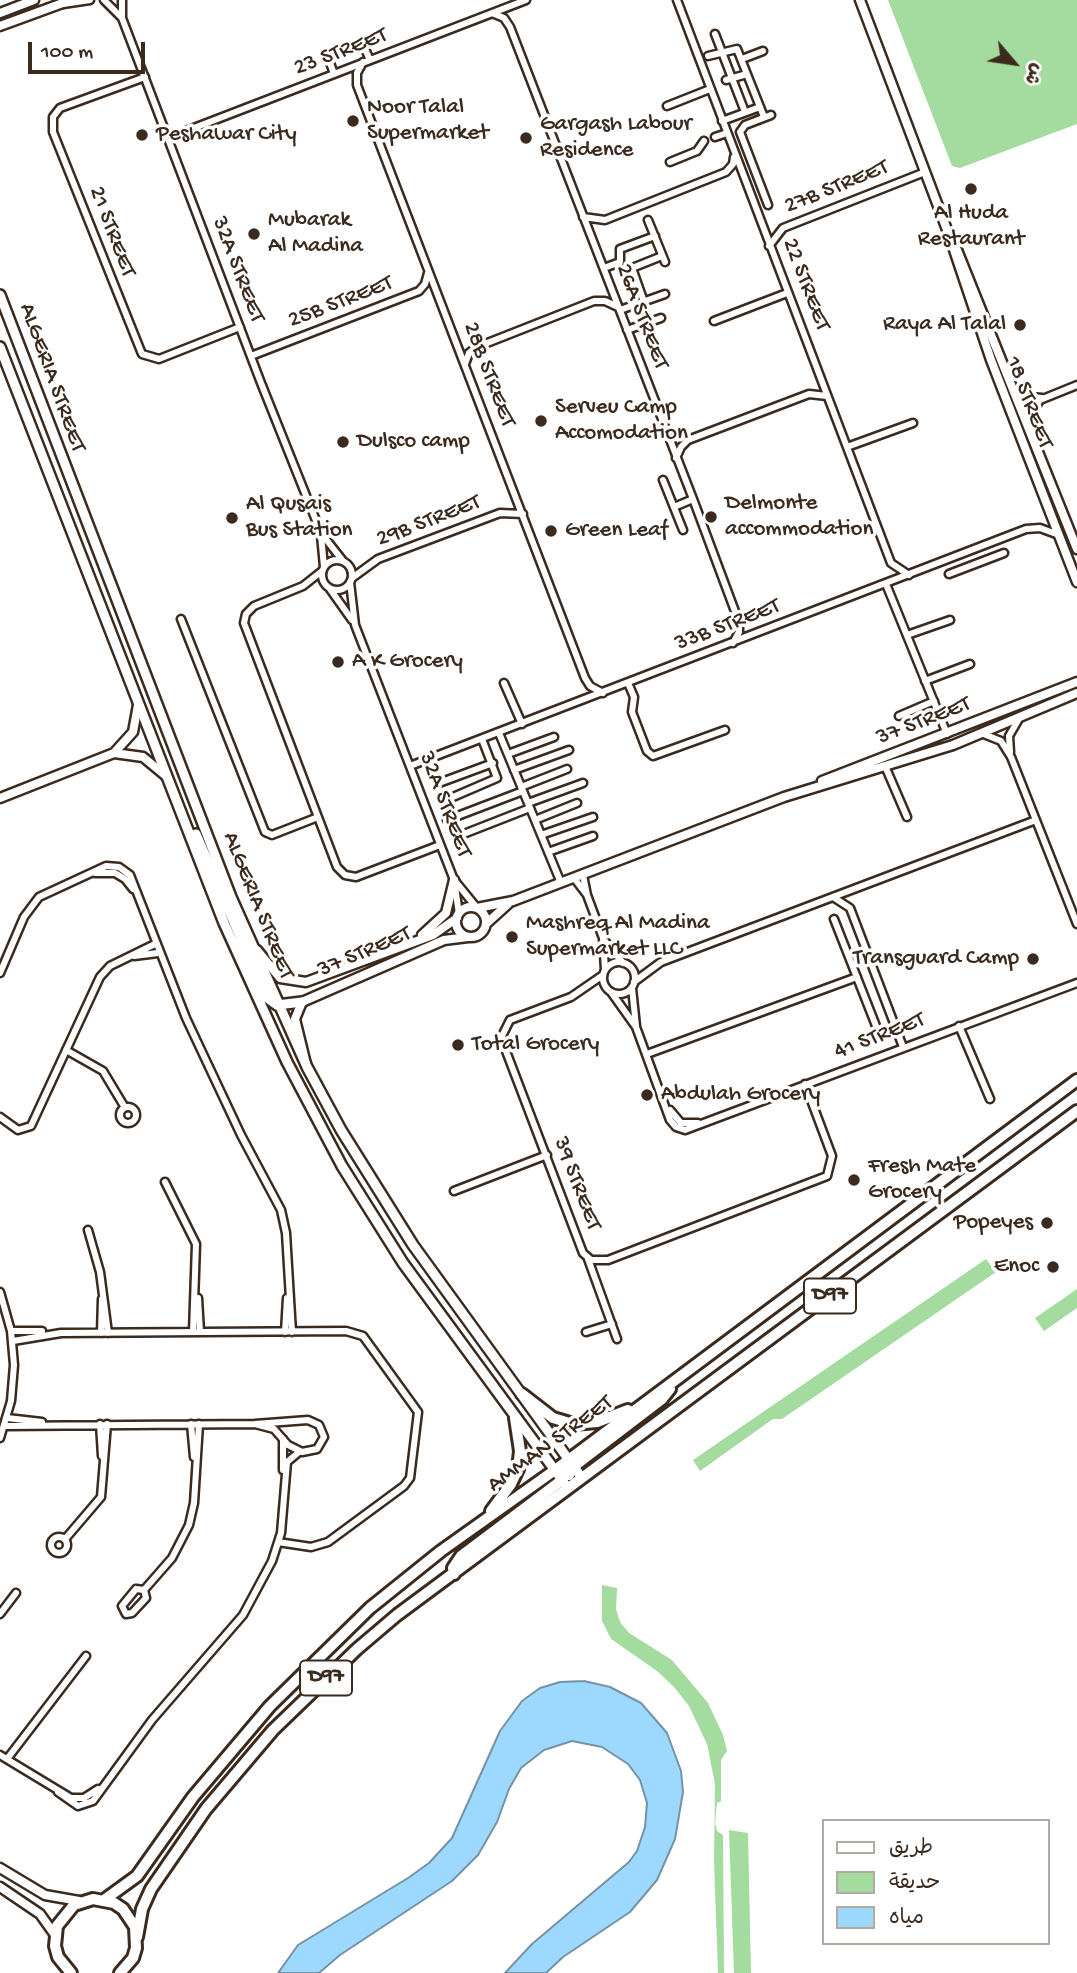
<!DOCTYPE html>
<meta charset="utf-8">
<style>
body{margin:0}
#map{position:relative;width:1077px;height:1973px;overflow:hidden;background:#fff;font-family:"Gochi Hand","Playpen Sans Arabic",sans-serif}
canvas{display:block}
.legend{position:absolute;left:822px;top:1819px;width:228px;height:126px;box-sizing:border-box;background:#fff;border:2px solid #b1aaa5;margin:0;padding:9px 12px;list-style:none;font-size:21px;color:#3b2a1e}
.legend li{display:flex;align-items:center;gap:14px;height:35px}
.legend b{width:35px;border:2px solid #b1aaa5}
.north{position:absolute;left:979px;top:28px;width:70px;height:70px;-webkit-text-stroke:5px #fff;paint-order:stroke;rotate:119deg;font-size:19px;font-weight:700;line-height:28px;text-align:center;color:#3b2a1e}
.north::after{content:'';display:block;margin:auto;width:24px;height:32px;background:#3b2a1e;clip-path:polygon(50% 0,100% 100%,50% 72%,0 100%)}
.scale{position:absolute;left:28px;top:42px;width:117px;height:32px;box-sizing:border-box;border:4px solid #3b2a1e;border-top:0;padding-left:9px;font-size:21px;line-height:24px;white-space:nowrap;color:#3b2a1e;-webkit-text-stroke:5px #fff;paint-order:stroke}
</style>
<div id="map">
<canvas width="1077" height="1973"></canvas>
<ul class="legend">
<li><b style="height:9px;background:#fff"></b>طريق</li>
<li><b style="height:19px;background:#a4db9e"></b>حديقة</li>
<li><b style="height:19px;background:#9dd9fe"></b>مياه</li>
</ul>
<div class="north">ش</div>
<div class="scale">100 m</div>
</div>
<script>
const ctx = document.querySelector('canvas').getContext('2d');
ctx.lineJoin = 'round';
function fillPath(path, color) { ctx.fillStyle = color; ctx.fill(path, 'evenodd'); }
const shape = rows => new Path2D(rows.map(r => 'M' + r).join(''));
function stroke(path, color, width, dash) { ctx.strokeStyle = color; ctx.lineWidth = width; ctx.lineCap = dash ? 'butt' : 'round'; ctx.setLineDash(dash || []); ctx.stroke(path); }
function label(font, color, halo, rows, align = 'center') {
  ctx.font = font + ' "Gochi Hand",sans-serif'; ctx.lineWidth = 7; ctx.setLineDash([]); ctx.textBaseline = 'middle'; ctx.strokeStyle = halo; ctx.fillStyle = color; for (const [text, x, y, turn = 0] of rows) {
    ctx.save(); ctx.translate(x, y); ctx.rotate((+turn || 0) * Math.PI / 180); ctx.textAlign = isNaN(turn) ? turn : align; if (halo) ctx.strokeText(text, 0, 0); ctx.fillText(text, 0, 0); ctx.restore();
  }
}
const green = shape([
 [888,0,1077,0,1077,124,960,168,952,166],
 [986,1259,996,1272,782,1419,773,1419,700,1471,693,1460],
 [1077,1289,1077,1308,1044,1331,1035,1318],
 [602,1585,617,1588,616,1609,620,1622,629,1633,672,1660,708,1703,723,1735,727,1751,721,1760,721,1801,717,1803,715,1823,717,1831,723,1835,724,1973,718,1973,714,1861,715,1784,707,1744,689,1706,674,1687,657,1671,611,1639,602,1621],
 [729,1830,748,1833,751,1973,734,1973]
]);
const water = shape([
 [584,1681,610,1687,641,1703,667,1733,681,1771,683,1792,675,1839,657,1880,630,1912,563,1957,546,1973,505,1973,532,1944,629,1862,637,1851,645,1827,647,1803,640,1780,628,1764,602,1747,572,1741,544,1750,521,1768,509,1789,497,1822,478,1855,452,1881,340,1955,319,1973,278,1973,298,1945,408,1878,429,1863,452,1838,500,1731,522,1701,540,1688,560,1682,584,1681]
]);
const minor = shape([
 [104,0,122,18],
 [122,0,122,18,261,383,321,533,343,561],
 [677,0,891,563,909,575],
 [63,4,90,0],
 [492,13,504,18,510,27,693,499,739,622,739,632,733,643],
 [715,34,745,112],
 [708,56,737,49,764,117],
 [742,59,763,51],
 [363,62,357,73,357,85,585,678,590,686,603,693],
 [334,74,329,60,333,55,359,47,365,49,370,60],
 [145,77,60,108,53,117,53,132,142,354,159,359,240,327],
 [726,80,747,74],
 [667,106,710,89],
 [722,121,760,107],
 [715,137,727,133],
 [168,138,526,0],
 [670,162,697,151,704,141],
 [768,205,740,132,745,125,771,115],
 [583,217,605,220,726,172,733,164,734,157],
 [648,220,665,262],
 [769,246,783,228,925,172],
 [604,268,620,262,620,249,655,236],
 [644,302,632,268,662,256],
 [620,310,665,294],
 [714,321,787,293],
 [627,330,661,318],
 [251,356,419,291,425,284,428,273],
 [465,364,469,353,477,347,594,301,605,301,618,307],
 [1014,390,1031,397,1042,398],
 [1027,421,1040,400,1077,385],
 [847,447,913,423],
 [676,458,681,447,688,440,809,394,827,396],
 [663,480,683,530],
 [674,507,693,499],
 [321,535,324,567],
 '322 575a15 15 0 1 1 30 0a15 15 0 1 1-30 0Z',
 [322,571,303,586,254,606,246,614,244,623,337,867,345,875,356,877,440,845],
 [949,574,1004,553],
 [352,578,378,559,500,513,523,514],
 [350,582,355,625,454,880,459,914],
 [886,584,947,734],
 [330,589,352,620],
 [181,619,265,832,272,835,318,817],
 [907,635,950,620],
 [925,681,970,664],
 [504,683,522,724],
 [628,683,634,697,632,712,647,751,653,756,725,730],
 [899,716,934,701],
 [499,733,561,883],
 [981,733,1001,741,1011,757,1077,924],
 [1010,752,1009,736,1020,717],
 [508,754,554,737],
 [410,766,1026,529,1040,528,1059,535],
 [885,766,907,817],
 [514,770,569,750],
 [439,783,493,763],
 [521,787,567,769],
 [446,800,497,778,482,739],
 [528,803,583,783],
 [447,820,523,791],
 [535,820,577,803],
 [461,835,530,808],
 [541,835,593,817],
 [548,852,593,836],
 [95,873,115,873,125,879,133,889],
 [583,875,587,895,603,938,605,970],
 [574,878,587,895],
 [455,881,477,908],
 [833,897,850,908,903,1047],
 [834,919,878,1031],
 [604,940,623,963],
 [134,956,158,953],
 '603 978a16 16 0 1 1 32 0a16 16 0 1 1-32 0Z',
 [0,973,24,917,39,897,106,866,119,867,130,875,186,1018,241,1135,281,1210,286,1233,292,1332],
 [603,975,571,997,510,1020,501,1038,583,1253,591,1260,608,1260,827,1176,832,1156,805,1084],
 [634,982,661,962,1036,820],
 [632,988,636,1026],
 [611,992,636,1027,670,1120,676,1127,685,1130,1077,983],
 [959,1026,990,1099],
 [66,1050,103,1071,124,1106],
 [647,1054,857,977],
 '120 1115a8 8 0 1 1 16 0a8 8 0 1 1-16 0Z',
 [670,1110,681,1123,698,1123],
 [0,1117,18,1130,31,1126,100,977,110,966,155,944],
 [165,1182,196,1244,193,1332],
 [454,1191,547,1155],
 [88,1230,100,1272,108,1333],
 [588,1259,617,1339],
 [0,1292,11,1331,14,1365,11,1401,0,1438],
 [198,1298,200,1332],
 [11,1331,42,1331],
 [285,1332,287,1298],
 [586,1332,612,1324],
 [101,1333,102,1299],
 [13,1341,61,1333,346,1331,363,1336,418,1412,410,1478,404,1486,328,1542,311,1547,278,1542],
 [7,1418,42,1422],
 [100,1424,102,1456],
 [191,1424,194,1457],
 [4,1426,255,1424,274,1429,288,1445,302,1452,317,1449,324,1437,319,1425,308,1420,255,1424],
 [283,1439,283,1470],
 '51 1545a8 8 0 1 1 16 0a8 8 0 1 1-16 0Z',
 [66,1538,101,1497,107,1424],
 [136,1589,144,1590,146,1598,132,1613,126,1614,122,1606,136,1589],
 [144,1590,172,1558,189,1525,194,1503,199,1424],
 [0,1614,16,1593],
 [0,1755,71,1798,84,1798,98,1789],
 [7,1759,86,1656],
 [58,1792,78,1806,93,1801,152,1720,243,1615,272,1561,281,1533,287,1462,299,1452]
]);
const tertiary = shape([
 [860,0,949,235,991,360,1077,582],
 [0,13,34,0],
 [0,26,71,0],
 [957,250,1077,549],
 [114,753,143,757,166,776],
 [822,781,1077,682],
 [0,798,114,753,133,732,138,705],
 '456 922a15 15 0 1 1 30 0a15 15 0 1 1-30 0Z',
 [477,908,513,901,784,797,953,745,1077,693],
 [487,923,508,904],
 [422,935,446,913,454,880],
 [257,950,280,978,306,982,433,935,457,918],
 [306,1064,295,1019,302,1002,444,940,468,937],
 [0,1868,45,1895,79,1901],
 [0,1887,40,1914,55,1935]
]);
const secondary = shape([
 [0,295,231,897,307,1067,341,1130,413,1245,582,1478],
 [0,347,224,923,287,1062,342,1166,403,1263,565,1484],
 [196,834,266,997,277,1005,302,1002]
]);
const primary = shape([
 [522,1394,553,1418,573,1424,597,1422,628,1410],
 [569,1475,573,1467,662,1399,670,1389],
 [491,1511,511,1484,518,1469,520,1451,515,1418],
 [454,1574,453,1568,461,1556,562,1480,568,1460],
 [104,1900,137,1876,193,1797,270,1706,370,1608,441,1551,555,1470,1077,1080],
 [137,1937,142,1909,151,1889,206,1809,273,1730,357,1649,397,1615,1077,1111],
 [71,1973,58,1957,55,1946,57,1926,74,1905,93,1899,114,1903,123,1909,135,1927,136,1948,133,1958,120,1973]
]);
const markers = [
 [353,121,7,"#3b2a1e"],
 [142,135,7,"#3b2a1e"],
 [526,138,7,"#3b2a1e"],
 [971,189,7,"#3b2a1e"],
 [254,234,7,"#3b2a1e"],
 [1020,325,7,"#3b2a1e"],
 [541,421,7,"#3b2a1e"],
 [343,442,7,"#3b2a1e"],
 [711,517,7,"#3b2a1e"],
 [232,518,7,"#3b2a1e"],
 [551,531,7,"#3b2a1e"],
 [338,662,7,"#3b2a1e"],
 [512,937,7,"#3b2a1e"],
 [1033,959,7,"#3b2a1e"],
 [458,1045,7,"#3b2a1e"],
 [647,1095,7,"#3b2a1e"],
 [854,1180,7,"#3b2a1e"],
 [1047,1223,7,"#3b2a1e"],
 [1053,1267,7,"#3b2a1e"]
];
const shields = [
 [830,1296,52],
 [326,1678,52]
];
const shieldNames = [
 ["D97",830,1296],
 ["D97",326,1678]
];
const streetNames = [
 ["23 STREET",341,53,-21],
 ["27B STREET",837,188,-22],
 ["21 STREET",111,232,69],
 ["32A STREET",237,270,69],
 ["22 STREET",805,285,69],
 ["25B STREET",341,303,-21],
 ["26A STREET",641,317,69],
 ["28B STREET",488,375,69],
 ["ALGERIA STREET",51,378,70],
 ["18 STREET",1028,403,69],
 ["29B STREET",429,522,-21],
 ["33B STREET",728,626,-21],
 ["37 STREET",924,722,-21],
 ["32A STREET",444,805,69],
 ["ALGERIA STREET",257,906,68],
 ["37 STREET",365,953,-23],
 ["41 STREET",880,1037,-21],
 ["39 STREET",576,1184,69],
 ["AMMAN STREET",551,1445,-36]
];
const poiNames = [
 ["Noor Talal",367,108],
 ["Supermarket",367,134],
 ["Gargash Labour",540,125],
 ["Residence",540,151],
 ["Peshawar City",156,135],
 ["Al Huda",971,214,"center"],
 ["Restaurant",971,240,"center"],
 ["Mubarak",268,221],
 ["Al Madina",268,247],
 ["Raya Al Talal",1006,325,"right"],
 ["Serveu Camp",555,408],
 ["Accomodation",555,434],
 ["Dulsco camp",357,442],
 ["Delmonte",725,504],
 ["accommodation",725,530],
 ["Al Qusais",246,505],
 ["Bus Station",246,531],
 ["Green Leaf",565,531],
 ["A K Grocery",352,662],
 ["Mashreq Al Madina",526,924],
 ["Supermarket LLC",526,950],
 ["Transguard Camp",1019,959,"right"],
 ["Total Grocery",472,1045],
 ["Abdulah Grocery",661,1095],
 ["Fresh Mate",868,1167],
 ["Grocery",868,1193],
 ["Popeyes",1033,1223,"right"],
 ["Enoc",1039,1267,"right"]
];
fillPath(green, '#a4db9e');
fillPath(water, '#9dd9fe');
stroke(water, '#7693a4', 2);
stroke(minor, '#3b2a1e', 11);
stroke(tertiary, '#3b2a1e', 13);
stroke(secondary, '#3b2a1e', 14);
stroke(primary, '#3b2a1e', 16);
stroke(minor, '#fff', 6);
stroke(tertiary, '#fff', 8);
stroke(secondary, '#fff', 9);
stroke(primary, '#fff', 10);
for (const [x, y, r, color] of markers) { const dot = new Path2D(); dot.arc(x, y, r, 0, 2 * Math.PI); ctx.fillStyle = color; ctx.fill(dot); stroke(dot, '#fff', 2.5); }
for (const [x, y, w] of shields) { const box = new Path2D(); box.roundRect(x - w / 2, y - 17.5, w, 35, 5); ctx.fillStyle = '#fff'; ctx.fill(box); stroke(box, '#3b2a1e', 2); }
label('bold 21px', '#3b2a1e', null, shieldNames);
label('23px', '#3b2a1e', '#fff', streetNames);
label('23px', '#3b2a1e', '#fff', poiNames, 'left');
</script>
